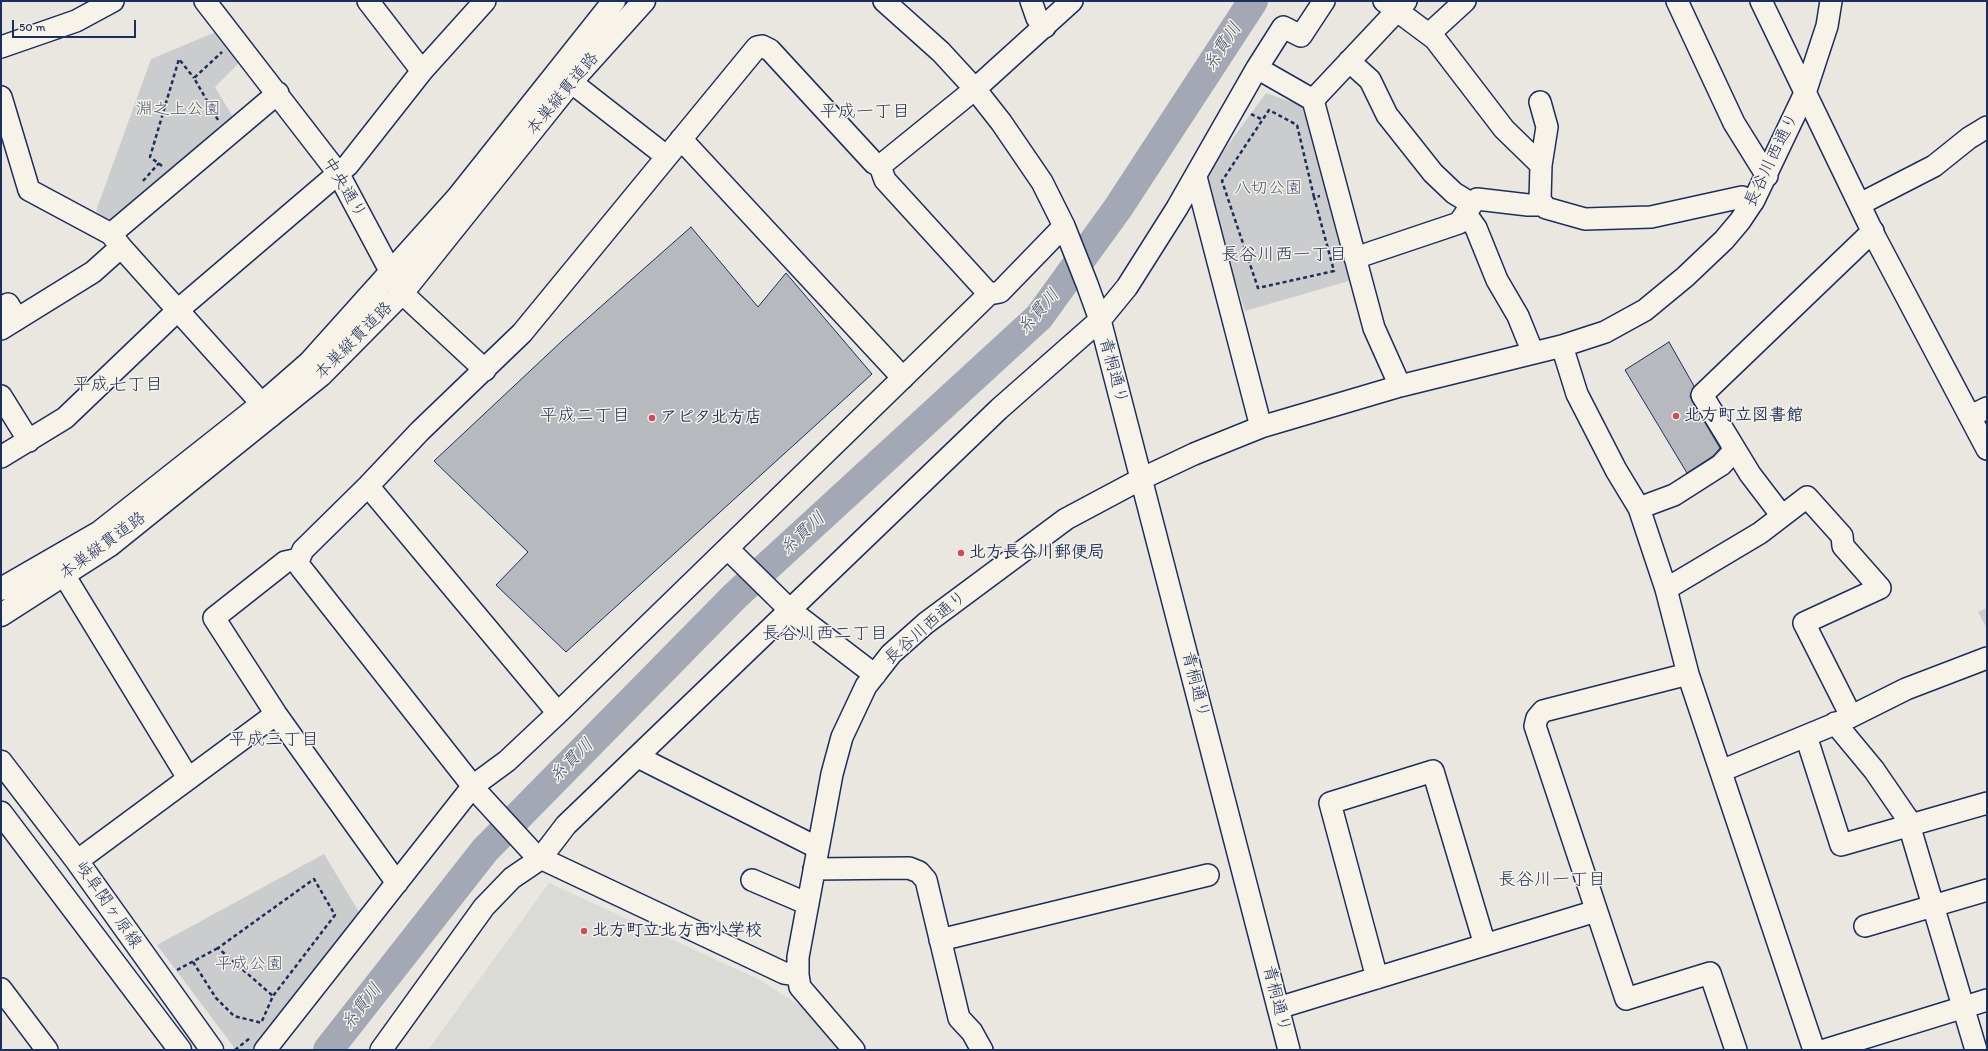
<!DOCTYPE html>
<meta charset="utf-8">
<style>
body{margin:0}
#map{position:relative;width:1988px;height:1051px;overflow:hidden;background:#eae7e0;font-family:Itim,sans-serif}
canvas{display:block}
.frame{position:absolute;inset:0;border:2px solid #1b2f5e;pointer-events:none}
.scale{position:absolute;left:12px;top:20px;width:124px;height:18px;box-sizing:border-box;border:2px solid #1b2f5e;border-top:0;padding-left:5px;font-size:12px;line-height:14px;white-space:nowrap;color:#1b2f5e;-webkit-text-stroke:3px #f7f3e8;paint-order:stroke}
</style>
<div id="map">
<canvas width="1988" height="1051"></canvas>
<div class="frame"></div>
<div class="scale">50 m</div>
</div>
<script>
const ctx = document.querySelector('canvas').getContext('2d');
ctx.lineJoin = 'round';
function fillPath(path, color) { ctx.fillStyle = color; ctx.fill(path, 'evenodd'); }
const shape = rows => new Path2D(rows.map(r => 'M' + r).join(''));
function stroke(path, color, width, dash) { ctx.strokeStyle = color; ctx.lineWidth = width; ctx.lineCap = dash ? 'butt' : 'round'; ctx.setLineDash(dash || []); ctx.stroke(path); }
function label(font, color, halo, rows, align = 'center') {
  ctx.font = font + ' Itim,"Klee One",sans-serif'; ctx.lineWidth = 3; ctx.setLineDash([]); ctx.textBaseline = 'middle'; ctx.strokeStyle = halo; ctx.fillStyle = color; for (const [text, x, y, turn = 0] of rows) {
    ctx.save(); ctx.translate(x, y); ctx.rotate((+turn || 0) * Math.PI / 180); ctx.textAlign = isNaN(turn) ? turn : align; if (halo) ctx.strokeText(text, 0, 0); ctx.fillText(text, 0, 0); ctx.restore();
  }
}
const built = shape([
 [549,883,760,980,805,1009,840,1050,428,1050]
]);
const green = shape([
 [216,32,240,62,215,87,234,119,109,222,96,211,151,59],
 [1266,93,1309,108,1352,280,1245,311,1203,179],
 [1987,608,1987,629,1978,612],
 [324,854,359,912,267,1050,236,1050,157,945]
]);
const river = shape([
 [328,1050,485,850,735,596,1039,317,1118,208,1253,1]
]);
const building = shape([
 [691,227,758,307,786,273,872,374,566,652,496,585,528,552,434,461,563,340,691,227],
 [1669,342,1694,386,1690,396,1692,401,1720,448,1713,456,1687,473,1625,370,1669,342]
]);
const path = shape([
 [1251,114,1263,120],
 [218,120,194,78,222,52],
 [162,166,150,157,179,59,194,78],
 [143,181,159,163],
 [1314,197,1297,125,1269,110,1222,181,1258,288,1334,271,1314,197,1320,196],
 [193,962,216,998,234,1016,262,1023],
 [177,970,218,948],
 [262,1021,273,996,335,915,314,879,218,948,273,996],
 [235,1050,250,1038]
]);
const minor = shape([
 [205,1,338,173,402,293,485,370],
 [368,1,422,71],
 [884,1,941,52,975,89,1001,122,1042,182,1064,226,1087,284,1100,320,1289,1050],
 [1031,1,1037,18,1045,27],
 [1384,1,1435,39,1504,129,1541,165],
 [1677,1,1734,123,1767,176],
 [1761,1,1876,239,1987,449],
 [1429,34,1465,1],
 [1,47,76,21,113,1],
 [1349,61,1370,80,1387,115,1433,173,1454,193,1472,204,1459,223,1355,258],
 [1257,68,1313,100,1374,328,1400,386],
 [571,82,666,156],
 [1,97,29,190,111,234],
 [1313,100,1406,1],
 [1540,102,1547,127,1541,165,1540,200,1546,208,1585,219,1651,217,1742,197,1753,202],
 [681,139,903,378],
 [880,166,885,180,989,294],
 [1196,177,1261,427],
 [1472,204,1477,199,1528,205,1544,205],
 [1860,204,1934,166,1969,138,1987,127],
 [1466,214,1476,228,1497,280,1518,316,1533,353],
 [1,308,8,304,17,319],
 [1,329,93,272,121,247],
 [1562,346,1577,394,1616,470,1639,508,1666,589,1688,674,1814,1050],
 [1,396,29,441],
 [271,416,262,404,121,247,111,234,278,93],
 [1971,416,1987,408],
 [1,457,65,418,178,310,348,165,422,71,485,1],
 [368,486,558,713],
 [1639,508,1674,495,1721,465,1735,450],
 [1782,516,1750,474,1702,395,1873,231],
 [728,549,790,610,875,675],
 [299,559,285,562,214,618,276,714,397,883],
 [64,575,188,778],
 [1666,589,1760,533,1807,497,1842,536,1843,546,1880,588,1804,623,1851,716],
 [1688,674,1543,711,1537,718,1535,726,1626,999,1710,973,1736,1050],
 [1835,723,1874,770,1907,818,1976,1050],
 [1806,736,1841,845,1987,803],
 [638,757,818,848],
 [1721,771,1842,721,1906,689,1987,658],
 [77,861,276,714],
 [814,869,909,868,919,872,926,880,959,1018,972,1032,982,1050],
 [752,880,808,904],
 [1865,926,1987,890],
 [940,940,1208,875],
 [798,975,798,957,832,774,842,737,866,686,891,654,926,623,1066,519,1141,479,1194,454,1261,427,1400,386,1562,346,1605,332,1645,310,1685,277,1724,240,1740,221,1754,200,1805,93,1827,26,1831,1],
 [1377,978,1330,803,1433,771,1485,945],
 [1,989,47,1050],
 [1278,1008,1596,911],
 [265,1050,473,786,507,761,558,713,989,294,1000,292,1064,226],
 [381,1050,484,907,512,878,540,859,566,825,999,409,1100,320,1127,287,1177,208,1257,68,1283,27,1301,36,1324,1],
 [854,1050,800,987,798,975,784,973,536,856,479,794,301,568,299,564,299,559,303,550,368,486,420,431,522,333,757,47,762,46,770,50,874,163,880,166,975,89,1072,1],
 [1825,1050,1987,1000]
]);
const major = shape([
 [1,589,100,532,262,404,309,363,458,197,614,1],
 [1,615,110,545,321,375,402,293,571,82,644,1],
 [1,762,77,861,212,1050],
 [1,813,180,1050]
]);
const markers = [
 [1676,416,4,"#d1495b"],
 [652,418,4,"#d1495b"],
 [961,553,4,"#d1495b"],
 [584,931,4,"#d1495b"]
];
const streetNames = [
 ["本巣縦貫道路",563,94,-50],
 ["長谷川西通り",1772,160,-64],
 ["中央通り",344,188,59],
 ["本巣縦貫道路",354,341,-45],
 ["青桐通り",1113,371,75],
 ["本巣縦貫道路",103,546,-36],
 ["長谷川西通り",926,628,-41],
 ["青桐通り",1195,685,76],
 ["岐阜関ヶ原線",108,905,55],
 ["青桐通り",1276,999,76]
];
const parkNames = [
 ["淵之上公園",178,110],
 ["八切公園",1268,189],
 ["平成公園",249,965]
];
const poiNames = [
 ["北方町立図書館",1684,416],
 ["アピタ北方店",660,418],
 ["北方長谷川郵便局",969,553],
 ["北方町立北方西小学校",592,931]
];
const waterNames = [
 ["糸貫川",1223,47,-57],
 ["糸貫川",1039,312,-49],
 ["糸貫川",803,534,-43],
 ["糸貫川",572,761,-45],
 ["糸貫川",362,1007,-52]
];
const neighbourhoodNames = [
 ["平成一丁目",865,112],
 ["長谷川西一丁目",1284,255],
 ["平成七丁目",118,385],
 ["平成二丁目",585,416],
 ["長谷川西二丁目",825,634],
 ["平成三丁目",274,740],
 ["長谷川一丁目",1552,880]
];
fillPath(built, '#dadad6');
fillPath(green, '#cbcccd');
stroke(river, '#a3a8b4', 30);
fillPath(building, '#b6babf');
stroke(building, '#1b2f5e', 1);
stroke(minor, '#1b2f5e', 24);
stroke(major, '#1b2f5e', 25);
stroke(path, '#1b2f5e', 2.5, [4, 3]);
stroke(minor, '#f7f3e8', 21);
stroke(major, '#f7f3e8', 22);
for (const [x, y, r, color] of markers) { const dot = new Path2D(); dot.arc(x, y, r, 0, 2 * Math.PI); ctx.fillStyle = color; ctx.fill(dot); stroke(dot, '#f7f3e8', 1.5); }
label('17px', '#1b2f5e', '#f7f3e8', streetNames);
label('17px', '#47567a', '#f7f3e8', parkNames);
label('bold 17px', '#1b2f5e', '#f7f3e8', poiNames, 'left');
label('italic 18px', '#445378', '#f7f3e8', waterNames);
label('18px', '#1b2f5e', '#f7f3e8', neighbourhoodNames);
</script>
